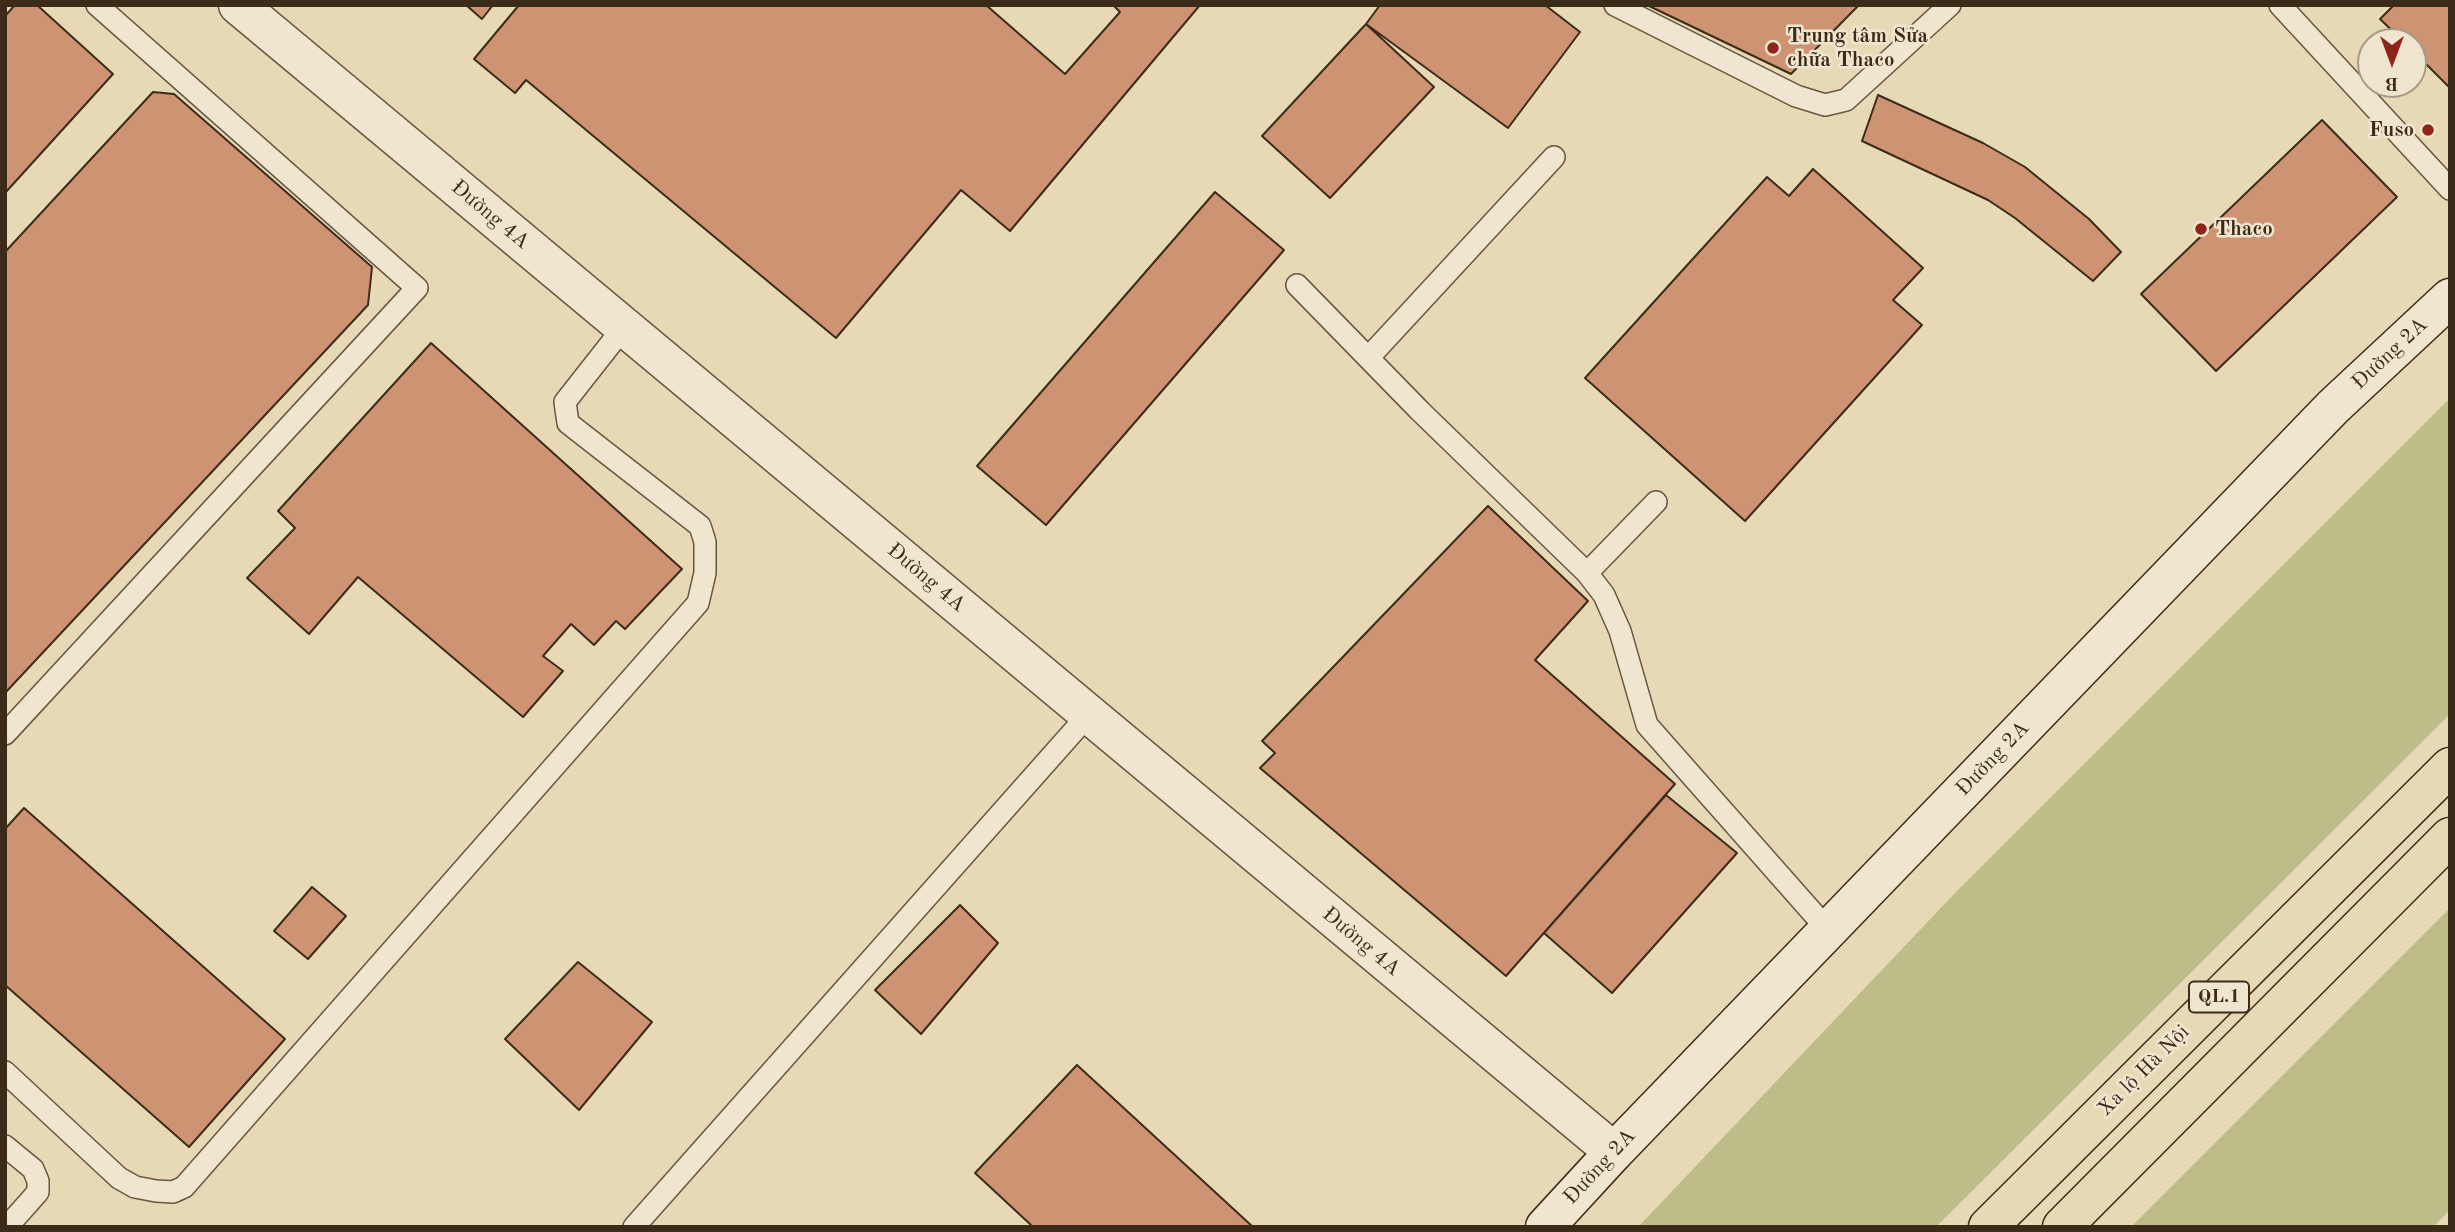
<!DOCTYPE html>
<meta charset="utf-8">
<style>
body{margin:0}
#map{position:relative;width:2455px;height:1232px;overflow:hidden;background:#e8d9b6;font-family:"Old Standard TT",serif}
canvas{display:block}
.frame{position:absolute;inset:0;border:7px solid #3c2b18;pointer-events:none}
.north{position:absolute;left:2357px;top:28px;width:70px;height:70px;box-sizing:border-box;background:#f0e6d0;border:2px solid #a89b86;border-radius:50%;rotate:180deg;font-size:19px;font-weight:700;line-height:28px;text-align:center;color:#3c2b18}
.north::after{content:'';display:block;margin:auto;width:24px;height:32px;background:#8f2418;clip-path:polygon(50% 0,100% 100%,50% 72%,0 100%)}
</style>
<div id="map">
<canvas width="2455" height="1232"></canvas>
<div class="frame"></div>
<div class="north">B</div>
</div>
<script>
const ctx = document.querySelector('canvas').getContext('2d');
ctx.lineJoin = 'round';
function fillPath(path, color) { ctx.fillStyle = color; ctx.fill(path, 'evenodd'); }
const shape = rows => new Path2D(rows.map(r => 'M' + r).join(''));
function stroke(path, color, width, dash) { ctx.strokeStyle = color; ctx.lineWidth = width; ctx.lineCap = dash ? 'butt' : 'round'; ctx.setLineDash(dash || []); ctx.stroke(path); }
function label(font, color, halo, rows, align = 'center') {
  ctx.font = font + ' "Old Standard TT",serif'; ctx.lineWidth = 5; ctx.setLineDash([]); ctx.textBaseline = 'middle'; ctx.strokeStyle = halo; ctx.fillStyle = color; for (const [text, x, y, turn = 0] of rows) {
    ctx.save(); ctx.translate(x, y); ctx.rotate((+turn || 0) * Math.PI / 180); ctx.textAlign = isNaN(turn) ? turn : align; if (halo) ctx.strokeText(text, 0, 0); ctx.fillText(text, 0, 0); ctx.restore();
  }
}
const green = shape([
 [2450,398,2450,714,1936,1227,1638,1227,1955,893],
 [2450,908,2450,1210,2433,1227,2131,1227]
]);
const building = shape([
 [15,5,37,5,113,74,5,193,5,16,15,5],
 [466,5,493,5,482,19,466,5],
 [519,5,986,5,1065,74,1120,12,1113,5,1200,5,1010,231,961,190,836,338,526,80,515,93,474,59,519,5],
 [1380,5,1545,5,1580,32,1508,128,1366,24,1380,5],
 [1647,5,1859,5,1791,74,1647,5],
 [2394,5,2450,5,2450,88,2413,51,2413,42,2404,42,2380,19,2394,5],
 [1366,24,1434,87,1330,198,1262,136,1366,24],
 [153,92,174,94,372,267,368,305,5,693,5,252,153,92],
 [1878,95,1983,143,2025,167,2089,219,2121,252,2093,281,2015,218,1988,200,1862,141,1878,95],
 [2322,120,2397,197,2216,371,2141,294,2322,120],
 [1813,169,1923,268,1893,300,1922,325,1745,521,1585,378,1767,177,1789,196,1813,169],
 [1215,192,1284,250,1046,525,977,466,1215,192],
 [431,343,682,569,625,629,616,621,594,645,571,624,543,656,563,671,523,717,358,577,309,634,247,578,295,528,278,511,431,343],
 [1488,506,1588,601,1535,660,1675,784,1506,976,1260,768,1275,753,1262,741,1488,506],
 [1666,795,1737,853,1612,993,1544,933,1666,795],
 [24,808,285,1039,189,1147,5,985,5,829,24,808],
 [312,887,346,916,308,959,274,931,312,887],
 [960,905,998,943,921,1034,875,990,960,905],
 [578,962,652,1022,579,1110,505,1039,578,962],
 [1077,1065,1253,1227,1029,1227,1031,1225,975,1173,1077,1065]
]);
const lane = shape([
 [1615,5,1796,96,1825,105,1846,100,1950,5],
 [2280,5,2450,189],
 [1297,285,1420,411,1587,573,1604,595,1620,631,1647,725,1828,930],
 [1369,357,1554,157],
 [1587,573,1656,502],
 [5,734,417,288,97,5],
 [5,1072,119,1178,135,1187,156,1191,173,1192,184,1187,698,603,705,573,705,542,700,526,568,423,565,402,624,327],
 [5,1146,33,1169,38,1181,38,1192,7,1227],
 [634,1227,1089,714]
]);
const street = shape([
 [238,5,1614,1152]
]);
const secondary = shape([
 [1545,1227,1614,1152,2333,407,2450,298]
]);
const highway = shape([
 [1988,1227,2450,767],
 [2062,1227,2450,837]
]);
const markers = [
 [1773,48,7,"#8f2418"],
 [2428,130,7,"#8f2418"],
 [2201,229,7,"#8f2418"]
];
const shields = [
 [2219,997,60]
];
const shieldNames = [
 ["QL.1",2219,997]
];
const poiNames = [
 ["Trung tâm Sửa",1787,36],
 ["chữa Thaco",1787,60],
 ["Fuso",2414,130,"right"],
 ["Thaco",2215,229]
];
const streetNames = [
 ["Đường 4A",490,215,40],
 ["Đường 2A",2390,354,-43],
 ["Đường 4A",926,578,40],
 ["Đường 2A",1993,759,-46],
 ["Đường 4A",1361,942,40],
 ["Xa lộ Hà Nội",2144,1071,-45],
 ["Đường 2A",1600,1167,-47]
];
fillPath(green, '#bebd89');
fillPath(building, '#cd9372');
stroke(building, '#3c2b18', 2);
stroke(lane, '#675640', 24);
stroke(street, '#675640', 41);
stroke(secondary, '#3c2b18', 41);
stroke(highway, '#3c2b18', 41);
stroke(lane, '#f0e6d0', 21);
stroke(street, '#f0e6d0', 38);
stroke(secondary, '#f0e6d0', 38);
stroke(highway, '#e8d9b6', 38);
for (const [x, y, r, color] of markers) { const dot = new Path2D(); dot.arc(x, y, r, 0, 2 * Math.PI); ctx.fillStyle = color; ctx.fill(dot); stroke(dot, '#f0e6d0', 2.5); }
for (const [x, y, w] of shields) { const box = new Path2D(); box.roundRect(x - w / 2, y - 15.5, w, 31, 5); ctx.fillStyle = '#f0e6d0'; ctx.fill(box); stroke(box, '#3c2b18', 2); }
label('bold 19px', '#3c2b18', null, shieldNames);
label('bold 21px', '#3c2b18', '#f0e6d0', poiNames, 'left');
label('21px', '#3c2b18', '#f0e6d0', streetNames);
</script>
